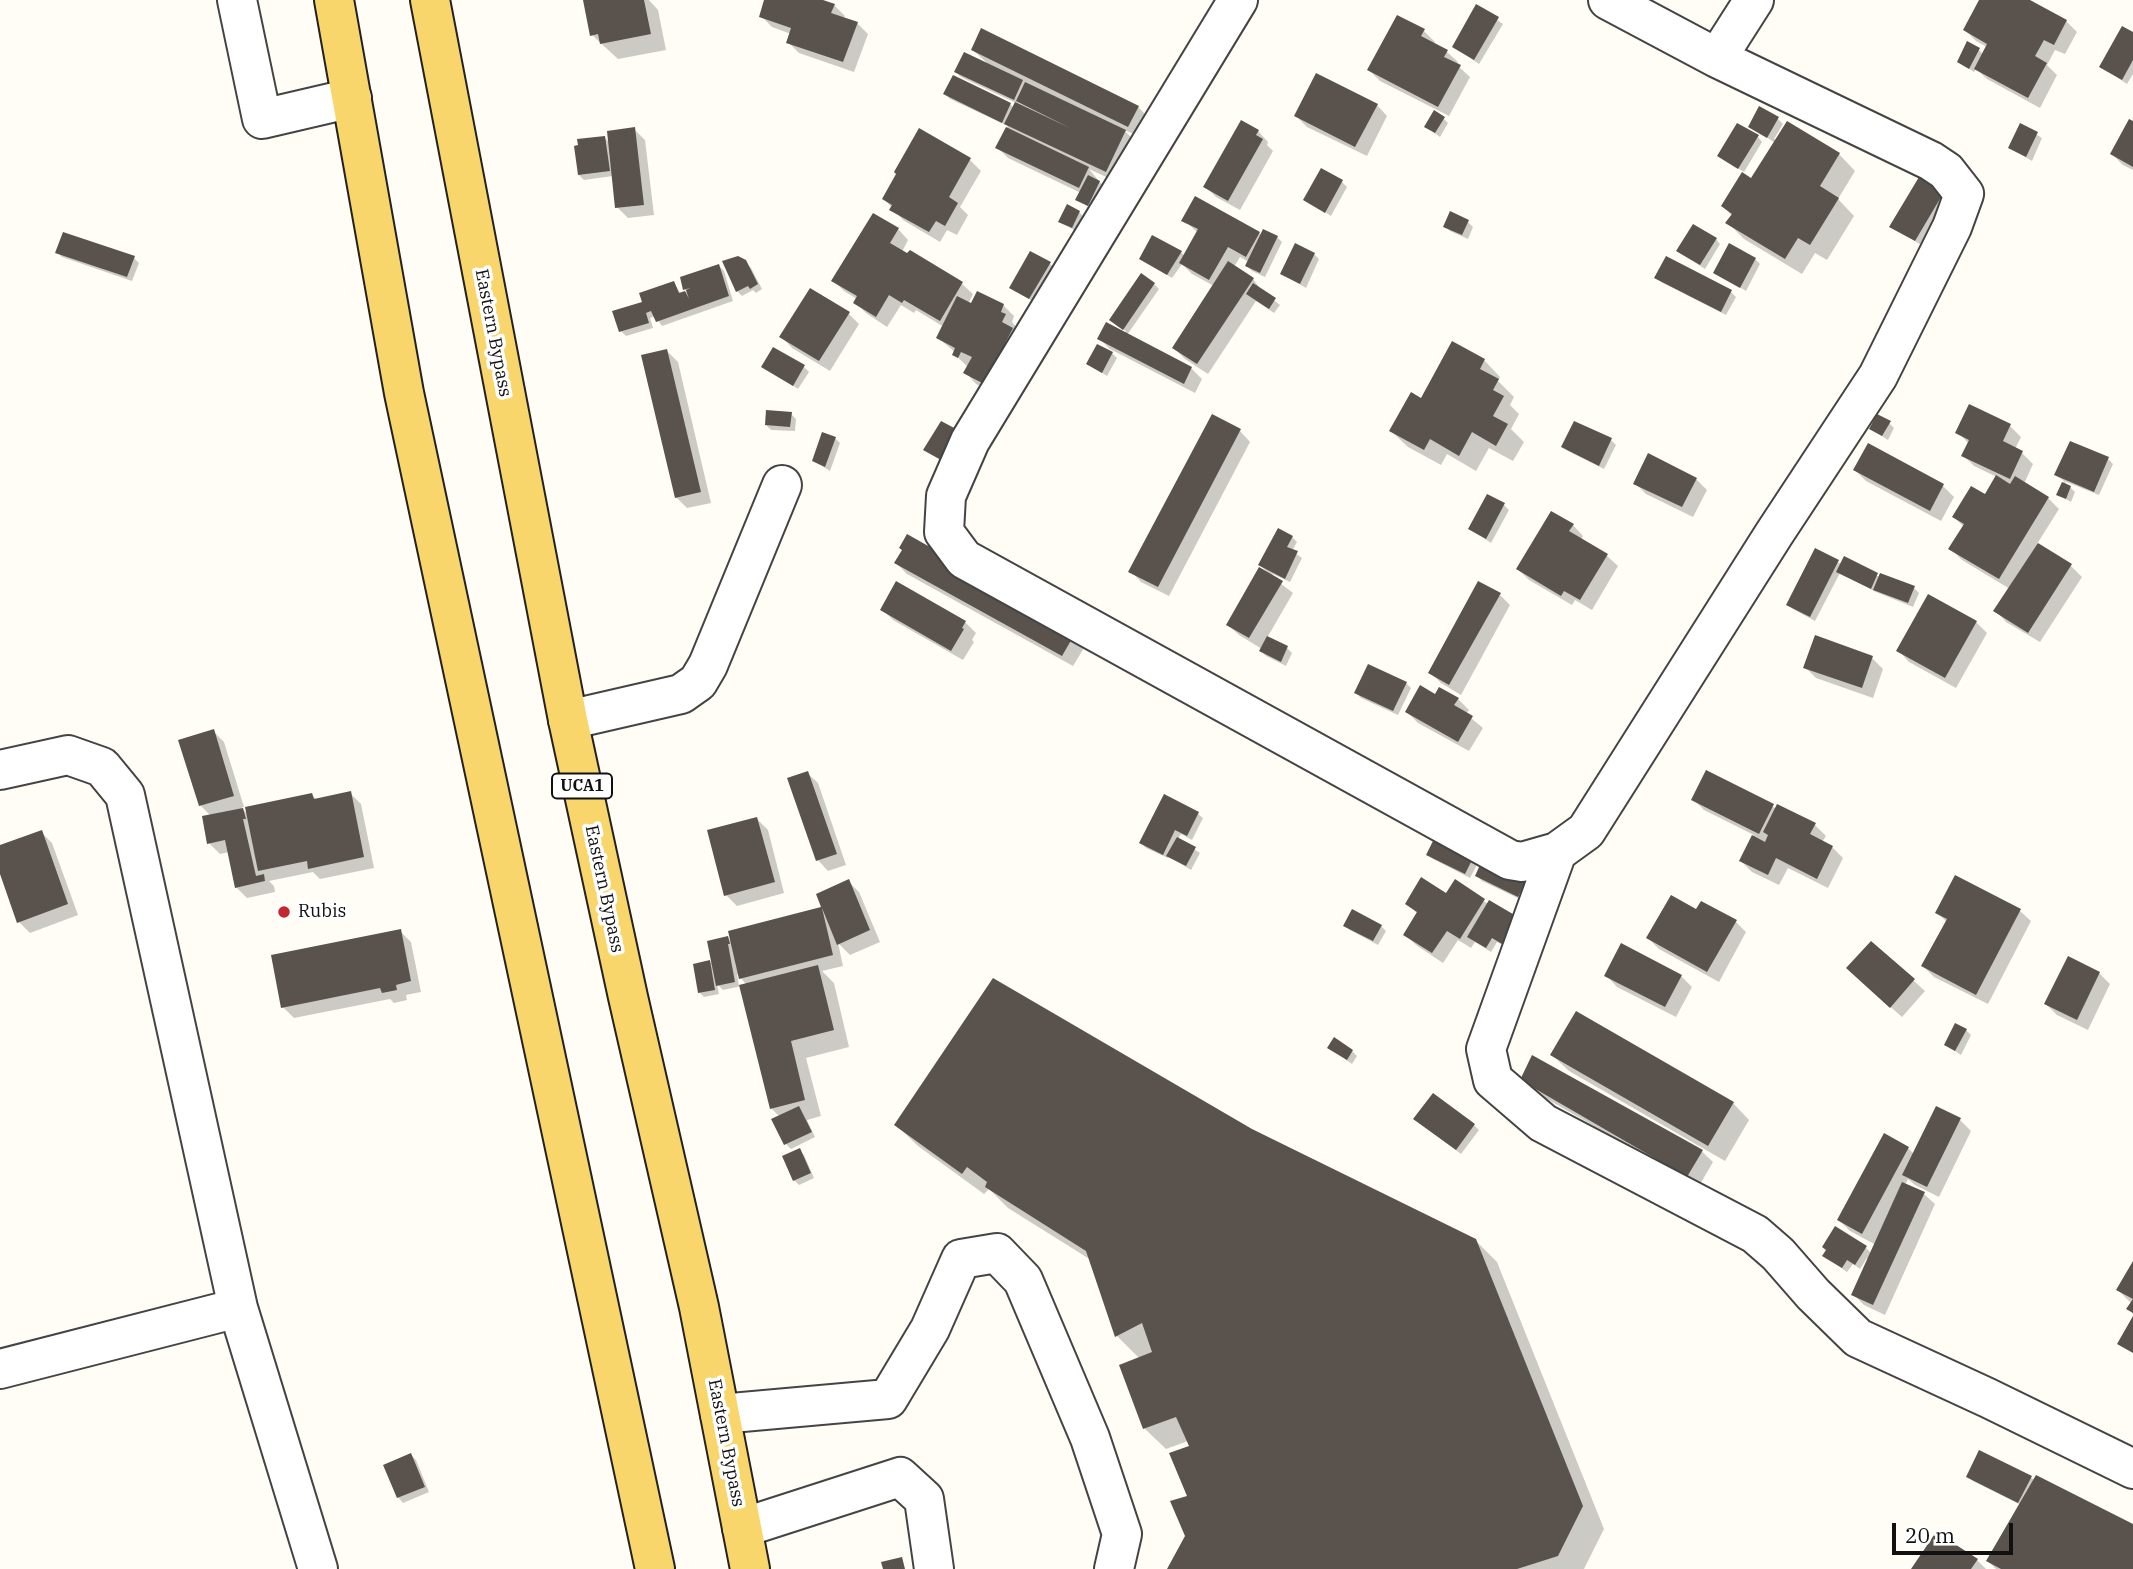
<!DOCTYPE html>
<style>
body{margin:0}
#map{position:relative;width:2133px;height:1569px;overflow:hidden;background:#fffdf5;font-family:"IBM Plex Serif",serif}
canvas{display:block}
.scale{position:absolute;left:1892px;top:1523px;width:121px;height:32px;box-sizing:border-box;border:4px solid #111;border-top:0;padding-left:9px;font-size:21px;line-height:24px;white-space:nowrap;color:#111;-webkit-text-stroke:5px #fff;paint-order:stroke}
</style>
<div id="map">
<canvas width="2133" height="1569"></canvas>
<div class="scale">20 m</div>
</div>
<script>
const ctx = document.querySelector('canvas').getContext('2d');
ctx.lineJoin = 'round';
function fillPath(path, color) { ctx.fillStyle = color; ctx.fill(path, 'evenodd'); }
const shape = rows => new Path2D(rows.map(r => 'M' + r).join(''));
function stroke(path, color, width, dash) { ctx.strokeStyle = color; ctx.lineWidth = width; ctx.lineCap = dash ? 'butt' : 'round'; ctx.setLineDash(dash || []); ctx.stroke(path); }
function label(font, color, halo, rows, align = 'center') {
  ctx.font = font + ' "IBM Plex Serif",serif'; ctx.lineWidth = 7; ctx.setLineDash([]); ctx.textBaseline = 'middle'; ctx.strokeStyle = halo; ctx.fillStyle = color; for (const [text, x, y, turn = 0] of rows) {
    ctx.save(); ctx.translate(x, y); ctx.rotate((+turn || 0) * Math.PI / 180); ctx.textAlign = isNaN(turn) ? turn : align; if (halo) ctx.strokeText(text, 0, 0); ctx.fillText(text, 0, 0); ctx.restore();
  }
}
const shadow = shape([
 [585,0,649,0,658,10,666,50,618,59,592,35],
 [766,0,817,0,834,5,845,16,843,19,857,23,868,34,854,72,799,53,788,42,791,34,772,27,761,16],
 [1981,0,2026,0,2066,21,2077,32,2065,54,2055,50,2047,65,2057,75,2040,108,1987,79,1976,69,1974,72,1959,62,1979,50,1983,54,1987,47,1976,41,1965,30],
 [1477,7,1503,24,1479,64,1454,47],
 [1424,31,1435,42,1433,44,1447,52,1458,62,1457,65,1470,77,1449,116,1380,81,1369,70],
 [2133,34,2133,74,2127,84,2102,67],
 [973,50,1138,107,1149,118,1139,136,1124,130,1136,142,1117,182,1089,169,1104,187,1093,210,1078,200,1081,193,1008,158,997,147,1008,126,950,99,945,94,1010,104,1014,108,1016,103,961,77,956,72,989,65],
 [1377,105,1387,116,1367,156,1307,127,1296,116],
 [1443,118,1448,123,1440,137,1426,127],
 [1778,119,1783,124,1774,139,1839,154,1855,171,1838,199,1854,216,1827,260,1815,253,1802,274,1744,239,1728,223,1732,216,1723,206,1752,180,1775,143,1750,126],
 [2133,123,2133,170,2123,165,2112,154],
 [2021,125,2042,138,2032,161,2010,148],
 [634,129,645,140,654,215,628,218,617,207,613,176,584,180,579,175,605,138,610,143],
 [920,130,970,160,981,171,960,207,968,215,957,235,947,230,940,242,903,220,884,199],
 [1258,131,1268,142,1267,145,1273,151,1240,210,1216,197,1205,186],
 [1758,137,1762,142,1744,172,1725,160],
 [1920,179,1948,198,1921,245,1892,226],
 [1342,182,1347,187,1331,216,1306,200],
 [1079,212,1084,217,1077,232,1060,221],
 [1451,214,1468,222,1473,227,1468,239,1450,231,1445,226],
 [1184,220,1277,237,1282,242,1265,277,1252,271,1247,266,1249,262,1240,257,1234,267,1253,279,1262,291,1280,305,1274,313,1256,301,1208,374,1185,359,1174,348,1214,286,1192,274,1182,264,1172,278,1141,259,1181,252,1185,256,1198,233],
 [898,229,908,240,902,252,908,256,910,252,962,284,973,294,968,304,1003,305,1014,316,1012,322,1016,327,1014,332,1023,341,995,394,976,384,966,373,968,367,954,354,955,352,938,338,944,327,916,310,914,313,901,305,887,327,866,313,855,302,857,299,844,291,833,280],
 [1716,239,1720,244,1705,269,1683,255],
 [57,252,134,258,139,263,132,281,62,257],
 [1314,254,1319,259,1306,288,1282,274],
 [1755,259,1760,264,1746,291,1715,272],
 [745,262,751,268,762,289,756,293,753,290,742,296,737,291],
 [1050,264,1055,269,1035,303,1011,287],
 [719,266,724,271,733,301,662,326,655,316,650,318,653,328,626,336,621,331,645,303,674,283,681,294,686,292,682,278],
 [1656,277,1731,292,1736,297,1726,315,1661,282],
 [1154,284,1159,289,1127,335,1191,368,1202,379,1195,393,1110,349,1099,338,1124,333,1126,331,1116,325],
 [848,313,859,324,830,371,792,348,782,337],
 [667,351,678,362,711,503,687,508,676,497],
 [1112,353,1117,358,1107,376,1088,364],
 [1484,360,1500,377,1498,381,1514,397,1510,405,1519,414,1511,429,1524,442,1513,461,1489,448,1476,471,1447,454,1441,465,1408,447,1391,431,1421,400],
 [763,366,804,367,809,372,798,389],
 [1970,406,2010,426,2021,437,2015,449,2022,453,2033,464,2024,484,2048,498,2059,509,2037,544,2071,566,2082,577,2040,642,2006,622,1996,611,2010,589,1962,560,1951,549,1964,527,1954,517,1985,496,1997,477,1974,466,1963,455,1969,444,1958,432],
 [791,414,796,419,795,431,771,430,766,425],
 [1575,423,1611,440,1616,445,1604,469,1568,451,1563,446],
 [1889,423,1894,428,1888,440,1871,429],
 [1240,431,1250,442,1169,596,1141,582,1131,571],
 [835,438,840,443,830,471,814,461],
 [1869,446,1943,486,1954,497,1941,521,1866,481,1855,470],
 [2108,459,2113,464,2099,495,2064,481,2075,492,2071,502,2058,494,2064,481,2056,475],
 [1696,479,1707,490,1693,517,1646,494,1635,483],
 [1504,505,1509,510,1491,543,1470,529],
 [1573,525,1583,536,1581,540,1607,556,1618,566,1592,610,1575,600,1572,605,1529,580,1518,569],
 [1292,537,1297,542,1292,551,1302,558,1290,582,1273,574,1271,576,1293,593,1267,638,1287,648,1292,653,1286,666,1266,656,1261,651,1262,649,1239,635,1228,625,1268,573,1260,565],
 [904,550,1087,643,1073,666,907,574,896,563],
 [1816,550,1841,564,1914,588,1919,593,1913,607,1876,592,1840,573,1815,621,1793,609,1788,604],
 [1500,595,1510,605,1461,695,1441,683,1430,672],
 [1929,597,1976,622,1987,633,1956,688,1909,662,1899,651],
 [882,609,965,622,976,633,972,640,974,642,963,660,893,620],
 [1872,658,1883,669,1873,698,1816,678,1805,667],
 [1406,683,1411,688,1398,715,1361,698,1356,693],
 [1436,696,1458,699,1469,710,1466,714,1483,728,1469,751,1418,723,1407,712],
 [213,731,224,742,244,807,241,808,249,815,312,795,317,800,350,793,361,804,374,868,320,879,313,872,269,881,274,886,275,892,247,898,236,887,229,852,220,854,209,843,211,816,200,805],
 [807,773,818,783,846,865,828,871,818,860],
 [1165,796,1198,814,1203,818,1192,840,1181,834,1178,839,1200,853,1191,870,1169,857,1168,858,1146,848,1141,843],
 [1693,799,1772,806,1776,809,1778,806,1815,825,1826,836,1822,842,1832,847,1843,858,1828,888,1788,868,1779,885,1752,872,1741,861,1754,835,1704,810],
 [757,819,768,830,784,893,737,906,726,895],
 [41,832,52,843,78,915,30,933,19,922,0,869,0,847],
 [1428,854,1480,859,1470,878,1433,859],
 [1477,876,1527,878,1524,901,1482,881],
 [1956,878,2020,911,2031,921,1988,1004,1934,977,1923,966,1947,922,1937,913],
 [848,881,859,892,880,942,850,955,838,943,843,966,822,971,834,983,849,1047,806,1058,821,1116,807,1120,815,1137,791,1149,786,1144,780,1117,771,1108,742,986,723,990,717,984,719,994,704,997,699,992,695,965,713,962,728,938,733,943,730,932,824,908],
 [737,974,747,985,739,986],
 [1455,882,1488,904,1512,950,1497,942,1491,952,1475,942,1471,948,1458,940,1443,963,1416,945,1405,934,1418,914,1407,904,1447,895],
 [1697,912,1736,922,1746,932,1719,982,1659,949,1648,938],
 [1345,925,1381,926,1386,931,1378,945,1350,930],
 [400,931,411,942,421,992,406,995,407,1000,394,1003,390,999,294,1018,283,1007],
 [1872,943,1925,991,1902,1017,1859,979],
 [2099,973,2110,984,2088,1030,2057,1015,2046,1004],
 [1607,976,1681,976,1692,987,1676,1017,1617,987],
 [1966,1030,1971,1035,1961,1055,1946,1045],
 [1329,1048,1352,1051,1357,1056,1352,1064],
 [1552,1055,1733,1103,1749,1120,1725,1161,1569,1071],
 [1522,1080,1695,1148,1696,1146,1713,1162,1699,1186,1533,1091],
 [1960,1120,1971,1131,1939,1197,1915,1185,1908,1179,1905,1185,1924,1194,1935,1204,1885,1315,1864,1305,1853,1294,1869,1259,1867,1258,1860,1269,1853,1264,1847,1272,1824,1256,1866,1248,1872,1254,1876,1245,1850,1231,1839,1220,1908,1148,1914,1154],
 [1421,1124,1474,1125,1479,1130,1461,1154],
 [896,1125,1251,1131,1475,1240,1497,1262,1604,1529,1584,1569,1169,1569,1187,1537,1191,1447,1188,1441,1166,1449,1144,1428,1140,1359,1117,1336,1091,1260,1008,1208,989,1189,984,1194,918,1146],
 [799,1150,804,1155,814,1178,799,1185,794,1180],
 [2133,1265,2133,1314,2129,1309,2132,1304,2118,1290],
 [411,1455,416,1460,429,1492,403,1503,398,1497,385,1466],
 [1968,1476,2031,1478,2133,1526,2133,1569,1996,1569,1988,1561,2021,1505,1973,1481],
 [1977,1560,1986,1569,1913,1569]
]);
const building = shape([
 [583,0,644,0,651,34,600,44,598,34,590,36],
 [764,0,823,0,835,4,831,13,858,22,843,62,786,43,791,28,759,17],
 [1979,0,2030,0,2067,20,2054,45,2044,40,2035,56,2047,63,2028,98,1974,69,1987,44,1963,30],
 [1476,4,1499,17,1474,60,1452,47],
 [1397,15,1425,29,1421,36,1448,50,1444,57,1461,65,1438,107,1367,70],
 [2122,26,2133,32,2133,60,2122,80,2099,67],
 [981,28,1139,106,1128,127,971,50],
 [1967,41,1980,48,1969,69,1957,62],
 [964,52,1023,80,1014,100,954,72],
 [1316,73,1378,104,1355,147,1294,116],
 [953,75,1011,103,1002,123,943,94],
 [1025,82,1126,130,1106,172,1004,124,1015,102,1070,128,1016,101],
 [1759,106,1779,117,1767,138,1748,127],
 [1434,110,1445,117,1435,133,1424,127],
 [2129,119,2133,121,2133,167,2110,154],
 [1241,120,1259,130,1256,135,1263,139,1228,201,1203,187],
 [1787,121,1840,153,1820,186,1839,198,1810,245,1798,238,1785,259,1725,223,1732,214,1721,206,1742,172,1751,178],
 [1737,123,1759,135,1738,169,1717,156],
 [2020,123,2038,132,2026,157,2008,148],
 [635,127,644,205,615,208,607,131],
 [1006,127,1089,167,1079,188,995,148],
 [919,128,971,158,949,197,958,203,945,226,936,221,929,232,889,210,892,205,882,199,896,174,894,172],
 [605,136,610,171,578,175,574,146,578,145,577,139],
 [1321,168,1343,180,1325,213,1303,200],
 [1088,175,1100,181,1088,206,1075,200],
 [1919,177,1944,192,1915,241,1889,227],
 [1195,196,1260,232,1246,257,1228,247,1209,280,1179,263,1198,229,1181,221],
 [1067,204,1080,211,1072,228,1058,222],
 [1450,211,1469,220,1462,235,1443,227],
 [873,213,899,228,890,243,907,253,910,250,963,282,940,321,904,300,902,303,889,295,876,317,853,303,857,296,831,281],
 [1693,224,1717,238,1700,265,1676,251],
 [1263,229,1278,236,1260,273,1245,266],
 [63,232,135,256,127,277,55,253],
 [1152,235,1182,251,1167,275,1139,259],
 [1295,243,1315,253,1300,284,1280,274],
 [1729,243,1756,258,1740,288,1713,273],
 [1030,251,1051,262,1029,299,1009,288],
 [738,256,746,260,758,284,750,289,748,286,736,292,722,261],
 [1666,256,1732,290,1721,312,1654,278],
 [1228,261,1254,278,1197,364,1172,348],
 [719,264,729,296,656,322,651,311,646,313,649,323,619,332,612,311,642,302,639,293,674,281,679,293,685,291,689,299,686,290,690,288,683,290,680,277],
 [1141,273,1155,283,1123,330,1109,320],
 [1253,283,1276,298,1269,309,1246,294],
 [810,288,850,312,819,361,779,337],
 [977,291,1004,304,1001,312,1006,314,1002,322,1013,328,984,384,963,373,972,357,961,352,958,358,952,355,955,348,936,338,957,296,971,303],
 [1106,322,1192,367,1184,384,1097,339],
 [1452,341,1485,359,1480,369,1499,379,1493,390,1504,396,1493,416,1508,424,1496,446,1472,432,1459,456,1430,439,1424,450,1389,431,1411,392,1421,398],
 [1097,344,1113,352,1102,373,1086,364],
 [773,347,805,365,793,386,761,367],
 [667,349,701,492,675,498,641,355],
 [1969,404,2011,424,2003,441,2023,451,2010,479,1961,456,1969,440,1955,433],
 [766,410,792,412,790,427,765,425],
 [1212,414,1241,429,1158,587,1128,572],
 [1877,414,1891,421,1882,436,1869,429],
 [941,421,958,430,941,460,923,450],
 [1574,421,1612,438,1599,466,1561,447],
 [822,432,836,437,825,467,812,461],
 [2070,441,2109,457,2094,492,2054,475],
 [1868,443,1944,484,1930,511,1853,470],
 [1648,453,1697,478,1682,507,1633,484],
 [1996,475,2010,484,2015,476,2049,497,1999,579,1948,549,1964,524,1952,517,1971,486,1985,494],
 [2062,482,2071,486,2066,499,2056,495],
 [1487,494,1505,503,1486,539,1468,529],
 [1551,511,1574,524,1569,531,1608,554,1580,600,1564,591,1561,596,1516,569],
 [1278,528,1293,536,1287,547,1298,551,1285,579,1258,565],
 [907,534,1077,630,1062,656,894,563,902,550,899,548],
 [2038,543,2072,564,2028,633,1993,611],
 [1815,548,1839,560,1810,617,1786,605],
 [1844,556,1878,573,1871,589,1836,572],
 [1259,567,1283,581,1249,638,1226,625],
 [1880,573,1915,586,1908,603,1873,590],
 [896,581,966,621,962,628,964,629,951,651,880,610],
 [1478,581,1501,593,1449,685,1428,673],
 [1928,594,1977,621,1945,678,1896,651],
 [1815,635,1873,656,1862,688,1803,668],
 [1267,636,1288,646,1281,662,1259,651],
 [1368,664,1407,682,1393,711,1354,693],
 [1420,685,1435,694,1439,687,1459,698,1454,705,1473,716,1458,742,1405,712],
 [214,729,234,796,199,806,178,740],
 [1706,770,1774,804,1759,834,1691,800],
 [808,771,837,854,816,861,787,778],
 [351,791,364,857,308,869,307,861,258,871,245,807,312,793,314,799],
 [1164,794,1199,812,1187,836,1175,830,1163,855,1139,843],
 [1777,804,1816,823,1810,834,1833,846,1817,879,1776,858,1768,875,1739,861,1752,835,1765,842,1768,835,1763,832],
 [243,808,246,819,243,819,256,876,264,874,265,881,235,888,225,840,207,844,202,816],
 [757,817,775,882,724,896,707,830],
 [42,830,68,904,17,923,0,874,0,845],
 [1437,833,1476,852,1465,874,1426,855],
 [1177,837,1196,847,1186,866,1166,856],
 [1484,856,1528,877,1518,897,1475,876],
 [1955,875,2021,909,1976,995,1921,966,1947,919,1935,913],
 [1421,877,1446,893,1455,879,1485,899,1460,939,1447,931,1432,953,1403,935,1417,912,1405,904],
 [849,879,870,930,837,945,822,908,833,955,739,979,728,931,821,907,816,894],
 [1671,895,1696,909,1701,901,1737,920,1707,972,1646,938],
 [1489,900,1523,920,1507,947,1492,938,1486,948,1467,937],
 [1352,909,1382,925,1373,941,1343,926],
 [401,929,411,981,396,985,397,990,382,993,380,988,281,1008,271,955],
 [728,936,730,944,728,944,735,982,716,986,707,941],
 [1871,941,1915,979,1890,1008,1846,968],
 [1621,943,1682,975,1665,1007,1604,976],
 [2068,956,2100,972,2077,1020,2044,1004],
 [710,960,715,990,698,993,693,964],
 [818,965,834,1030,791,1041,805,1100,770,1109,739,985],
 [993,978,1252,1129,1476,1239,1583,1506,1558,1556,1517,1569,1167,1569,1185,1536,1170,1501,1187,1496,1169,1453,1189,1446,1176,1417,1143,1429,1119,1365,1152,1352,1142,1323,1115,1337,1086,1251,985,1187,987,1182,967,1167,962,1174,894,1125],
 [1576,1011,1734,1102,1708,1146,1550,1055],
 [1955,1023,1967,1029,1955,1051,1944,1045],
 [1334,1037,1353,1050,1347,1060,1327,1048],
 [1532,1055,1703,1150,1687,1177,1520,1080],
 [1433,1093,1475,1124,1456,1150,1413,1119],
 [799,1106,812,1132,784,1145,771,1119],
 [1936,1106,1961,1118,1927,1187,1902,1175],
 [1884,1133,1909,1147,1862,1234,1837,1220],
 [800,1148,811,1173,793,1181,782,1156],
 [1902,1182,1925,1192,1873,1305,1851,1295],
 [1835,1226,1867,1246,1855,1265,1847,1260,1842,1268,1822,1256,1826,1250,1822,1247],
 [2133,1261,2133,1313,2126,1309,2133,1299,2116,1290],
 [2133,1316,2133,1353,2117,1344],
 [1979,1450,2032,1476,2018,1503,1966,1477],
 [411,1453,425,1487,397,1498,383,1465],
 [2036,1475,2133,1524,2133,1569,2001,1569,1986,1561],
 [1936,1532,1978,1559,1971,1569,1911,1569],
 [902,1557,905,1569,883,1569,881,1562]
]);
const minor = shape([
 [237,0,262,119,352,98],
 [1238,0,970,441,946,496,944,532,964,559,1510,860,1522,862,1557,852,1586,831,1774,534,1878,376,1952,227,1964,194,1946,171,1931,161,1717,58,1608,0],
 [1717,58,1754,0],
 [568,720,681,694,698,682,708,665,782,485],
 [0,770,68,755,102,767,125,795,238,1308,318,1569],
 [1557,852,1486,1049,1493,1080,1543,1123,1755,1234,1778,1254,1813,1294,1858,1338,1988,1398,2133,1469],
 [0,1369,238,1308],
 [720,1414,888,1399,930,1329,961,1259,997,1253,1023,1280,1090,1438,1122,1534,1114,1569],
 [742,1528,900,1477,924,1499,934,1569]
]);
const major = shape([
 [334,0,404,393,655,1569],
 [430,0,568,720,628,997,699,1307,750,1569]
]);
const markers = [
 [284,912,7,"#c4262e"]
];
const shields = [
 [582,786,60]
];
const shieldNames = [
 ["UCA1",582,786]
];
const streetNames = [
 ["Eastern Bypass",493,333,79],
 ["Eastern Bypass",604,889,78],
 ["Eastern Bypass",726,1443,79]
];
const poiNames = [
 ["Rubis",298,912]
];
fillPath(shadow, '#0003');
fillPath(building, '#5a524d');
stroke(minor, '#444', 42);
stroke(major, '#222', 42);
stroke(minor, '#fff', 38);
stroke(major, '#f9d66b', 38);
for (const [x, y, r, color] of markers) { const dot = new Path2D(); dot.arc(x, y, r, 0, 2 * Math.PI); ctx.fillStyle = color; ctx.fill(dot); stroke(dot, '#fff', 2.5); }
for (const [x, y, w] of shields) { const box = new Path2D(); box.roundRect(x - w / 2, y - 12.5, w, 25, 5); ctx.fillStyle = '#fff'; ctx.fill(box); stroke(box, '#111', 2); }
label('bold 16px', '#111', null, shieldNames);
label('18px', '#111', '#fff', streetNames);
label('18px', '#111', '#fff', poiNames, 'left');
</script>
